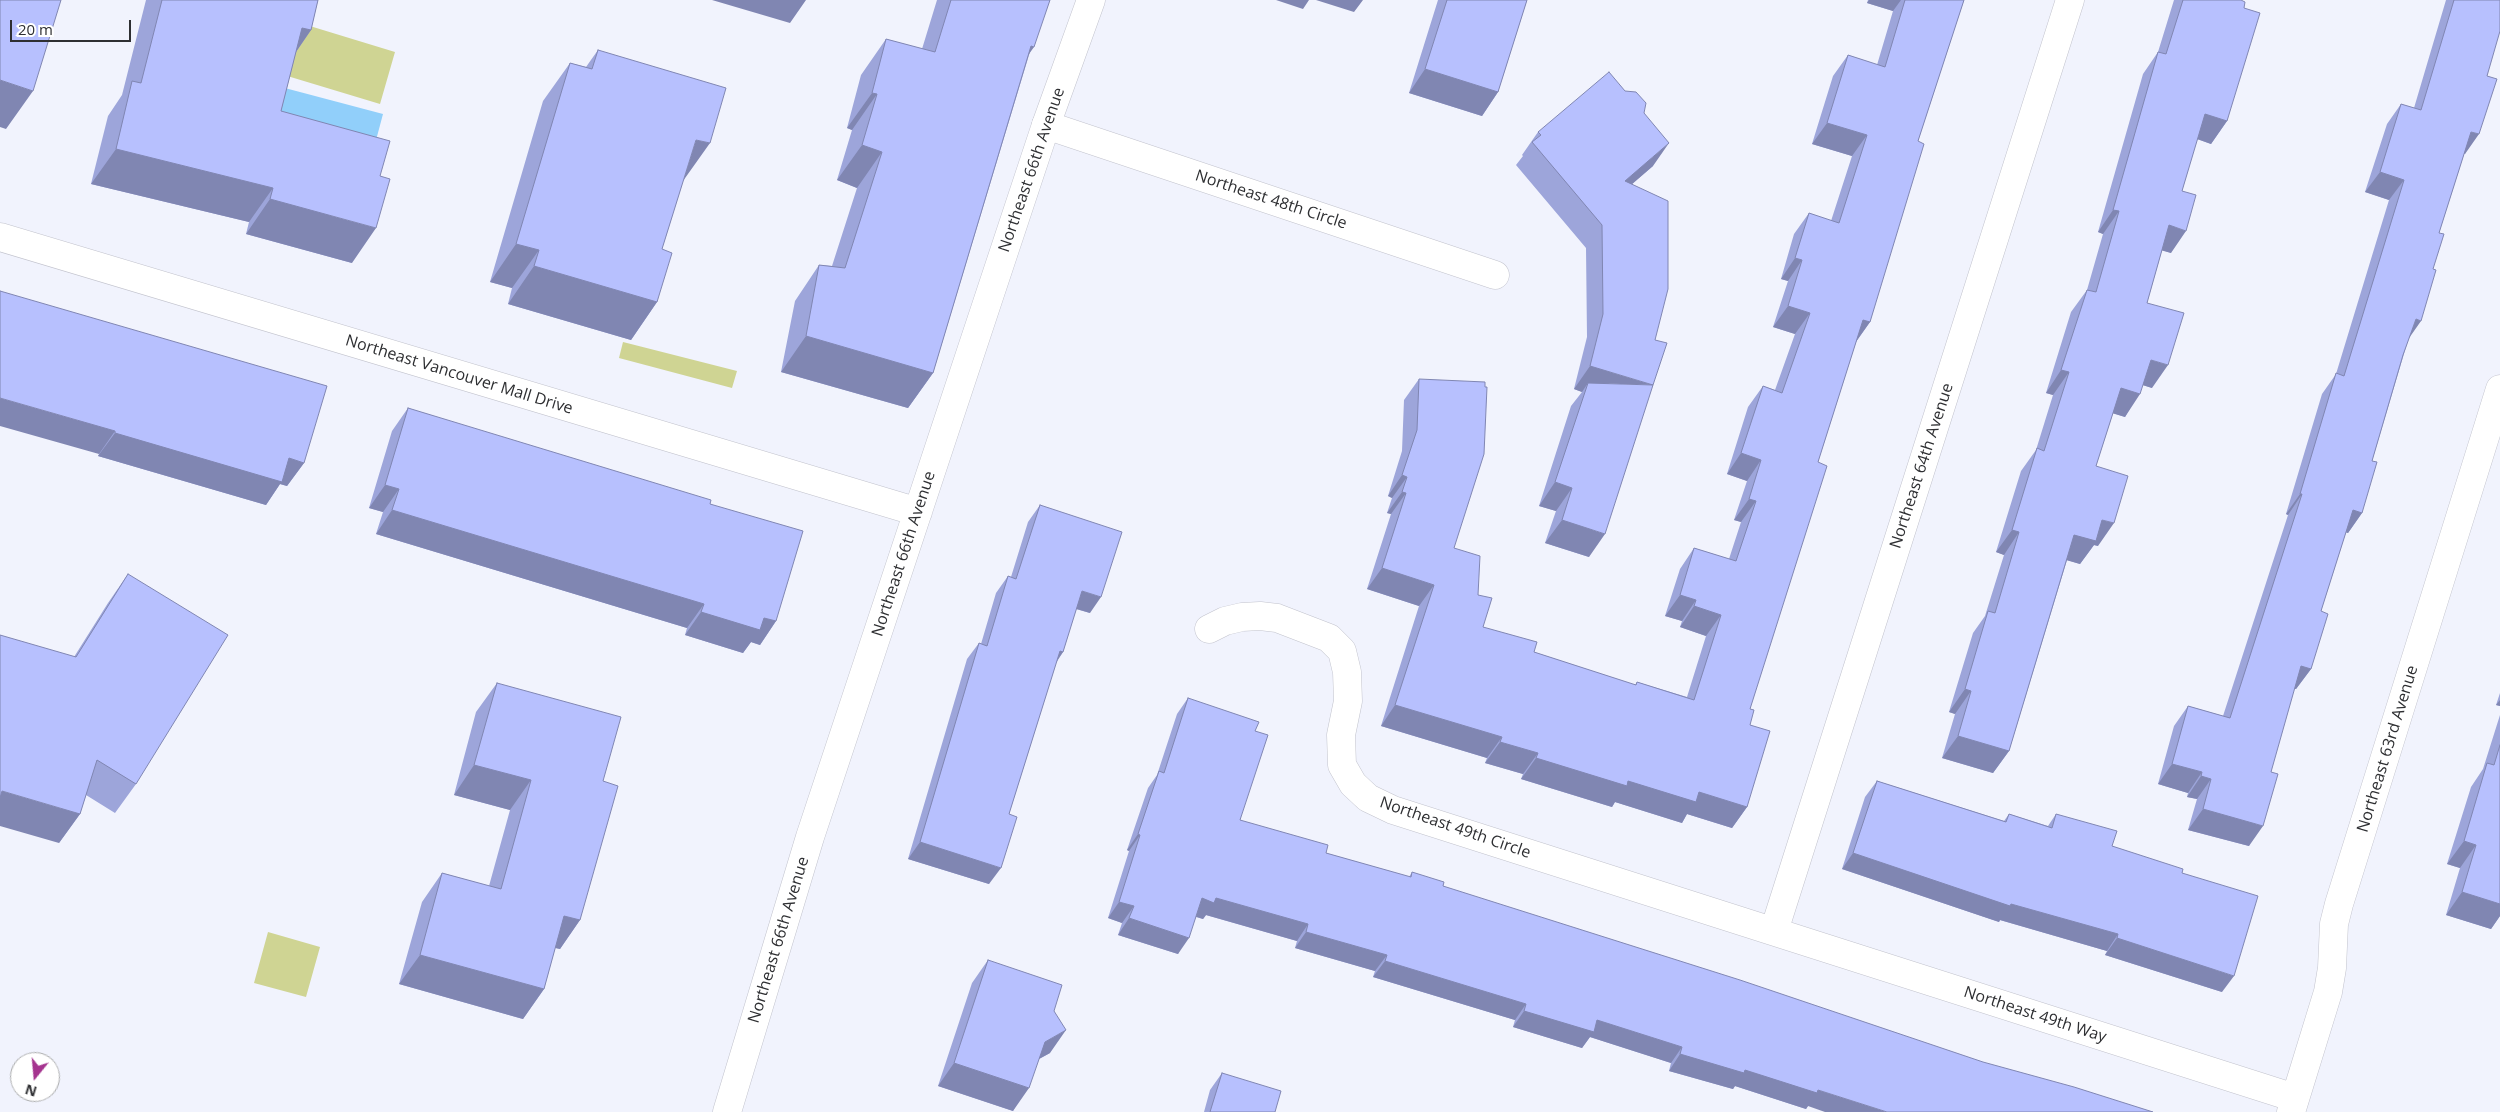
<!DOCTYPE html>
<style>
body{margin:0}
#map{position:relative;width:2500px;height:1112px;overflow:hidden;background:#f1f3fd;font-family:"Open Sans",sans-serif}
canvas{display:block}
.north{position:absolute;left:10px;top:1052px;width:50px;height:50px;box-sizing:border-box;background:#fff;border:1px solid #abacad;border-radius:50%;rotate:197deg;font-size:14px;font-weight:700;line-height:20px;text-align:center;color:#2e2f32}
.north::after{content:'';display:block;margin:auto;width:18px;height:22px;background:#a5348f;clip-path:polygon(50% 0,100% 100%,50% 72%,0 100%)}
.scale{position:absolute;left:10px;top:20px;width:121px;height:22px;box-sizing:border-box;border:2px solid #2e2f32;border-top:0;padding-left:6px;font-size:15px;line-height:18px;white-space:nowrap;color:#2e2f32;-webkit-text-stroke:4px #fff;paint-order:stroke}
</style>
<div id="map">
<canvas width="2500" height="1112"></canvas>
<div class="north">N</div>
<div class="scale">20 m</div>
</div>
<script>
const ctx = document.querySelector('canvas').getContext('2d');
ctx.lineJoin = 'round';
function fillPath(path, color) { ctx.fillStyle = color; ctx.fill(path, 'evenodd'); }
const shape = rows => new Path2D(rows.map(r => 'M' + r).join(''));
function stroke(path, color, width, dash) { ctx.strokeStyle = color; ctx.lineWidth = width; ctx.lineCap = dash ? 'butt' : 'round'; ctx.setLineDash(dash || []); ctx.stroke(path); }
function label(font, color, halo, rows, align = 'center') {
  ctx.font = font + ' "Open Sans",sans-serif'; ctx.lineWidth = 4; ctx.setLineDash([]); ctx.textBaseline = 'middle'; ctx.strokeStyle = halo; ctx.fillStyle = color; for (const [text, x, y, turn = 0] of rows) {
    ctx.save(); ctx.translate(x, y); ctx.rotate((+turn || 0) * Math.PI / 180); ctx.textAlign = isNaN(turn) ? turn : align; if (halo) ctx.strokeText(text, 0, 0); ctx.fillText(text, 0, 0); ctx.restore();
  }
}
const green = shape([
 [300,23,395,52,380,104,284,75],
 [623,342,737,371,732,388,619,358],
 [268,932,320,947,306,997,254,983]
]);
const water = shape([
 [281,87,383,114,367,174,265,146]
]);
const street = shape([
 [1046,125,1495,275],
 [1209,629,1225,621,1242,617,1260,616,1277,618,1329,638,1342,651,1347,672,1348,701,1341,735,1342,765,1353,784,1368,798,1393,810,2295,1098],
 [1774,931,2070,0],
 [2291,1112,2328,992,2332,968,2334,924,2339,904,2500,389]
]);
const secondary = shape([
 [0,237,918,512],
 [727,1112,810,837,1046,125,1091,0]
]);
const wall = shape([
 [146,0,318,0,311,30,296,52,281,111,352,263,246,234,249,222,91,184,108,116,122,95],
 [937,0,1050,0,1029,55,933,373,908,408,781,372,795,301,819,265,832,266,857,188,837,180,852,130,847,128,861,75,886,39,922,49],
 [1438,0,1527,0,1498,92,1482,116,1409,93],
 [1868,0,1964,0,1918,141,1870,322,1856,342,1818,462,1750,709,1750,725,1747,807,1732,828,1687,814,1682,823,1615,802,1612,807,1521,779,1523,774,1485,763,1487,758,1381,726,1419,606,1367,589,1391,514,1387,513,1392,498,1388,496,1402,451,1404,400,1419,379,1454,548,1478,595,1483,627,1534,652,1635,685,1637,682,1687,697,1706,636,1680,627,1682,621,1665,616,1680,569,1694,548,1729,559,1741,522,1734,520,1747,481,1727,474,1748,407,1763,386,1775,390,1795,334,1773,327,1788,281,1781,279,1794,234,1809,213,1831,221,1852,156,1812,144,1833,76,1848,55,1877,65,1893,11,1867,3],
 [2174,0,2241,0,2244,8,2227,121,2211,144,2197,139,2182,191,2171,253,2162,250,2147,303,2152,388,2143,385,2125,417,2113,413,2096,466,2098,546,2094,545,2080,564,2067,560,2009,751,1993,773,1942,758,1955,714,1949,712,1973,633,1985,616,2004,555,1996,552,2021,471,2036,450,2053,395,2046,393,2071,312,2087,290,2103,234,2098,232,2143,74,2158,52],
 [2446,0,2500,0,2487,76,2465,154,2464,154,2439,233,2409,337,2372,461,2362,513,2348,533,2346,532,2321,611,2311,669,2296,689,2294,689,2249,846,2188,830,2197,799,2187,797,2188,793,2158,784,2174,726,2188,706,2223,716,2288,515,2286,514,2322,394,2336,374,2389,200,2365,192,2387,124,2401,104,2414,108],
 [598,50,683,181,662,249,657,302,631,340,508,304,512,288,490,282,543,101,570,63,586,67],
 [1644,113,1653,166,1632,184,1589,557,1545,543,1556,511,1539,506,1571,406,1582,392,1574,389,1587,337,1586,248,1516,165,1523,156,1522,155,1538,132],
 [0,291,304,463,287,486,280,484,266,505,98,456,99,454],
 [408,408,710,504,776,621,760,645,751,642,743,653,685,635,687,628,376,534,383,512,369,508,392,431],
 [1040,505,1090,613,1076,609,1063,652,1056,663,1009,814,989,884,908,859,967,659,979,643,981,644,996,593,1008,576,1011,577,1028,522],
 [128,574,136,784,115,813,86,795,80,814,59,843,74,657,108,603],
 [497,683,603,781,580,920,560,949,555,948,544,989,523,1019,399,984,422,902,442,873,489,886,510,810,454,795,476,712],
 [2500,693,2500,706,2496,705],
 [1188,698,1255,731,1240,820,1326,853,1409,877,1412,872,1443,886,1808,1106,1806,1109,1735,1086,1733,1089,1669,1071,1671,1063,1590,1037,1582,1048,1513,1027,1515,1020,1373,977,1375,971,1295,948,1297,941,1206,915,1203,919,1196,917,1178,954,1118,935,1122,923,1108,918,1129,851,1127,850,1148,788,1157,775,1177,714],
 [2500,715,2500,916,2491,929,2446,915,2460,868,2447,864,2471,787,2483,769],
 [1877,781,2004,821,2009,814,2048,826,2056,814,2112,846,2182,873,2222,992,2105,955,2107,951,2000,920,1999,922,1842,869,1865,797],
 [988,960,1054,1011,1050,1053,1039,1059,1013,1111,938,1086,972,983],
 [1222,1073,1275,1112,1204,1112,1210,1090]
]);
const shadedWall = shape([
 [712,0,806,0,790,23],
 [1276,0,1309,0,1303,9],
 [1316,0,1363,0,1354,12],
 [1869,0,1901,0,1893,11,1867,3],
 [302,28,311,30,287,65],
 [1031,46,1034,47,1009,82],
 [1425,69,1498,92,1482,116,1409,93],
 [0,80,33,91,6,129,0,127],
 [872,93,877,94,852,130,847,128],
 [2205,114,2227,121,2211,144,2189,136],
 [1827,123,1867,135,1852,156,1812,144],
 [2471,132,2479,134,2465,154,2457,152],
 [696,140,710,143,683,181],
 [1669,143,1653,166,1609,204,1625,181],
 [862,145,882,152,857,188,837,180],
 [116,149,273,188,249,222,91,184],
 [2380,172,2404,180,2389,200,2365,192],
 [270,199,376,228,352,263,246,234],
 [2113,210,2119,211,2103,234,2098,232],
 [2169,225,2186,231,2171,253,2153,248],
 [516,244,539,250,512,288,490,282],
 [1795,258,1802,260,1788,281,1781,279],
 [534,266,657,302,631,340,508,304],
 [1788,306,1810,313,1795,334,1773,327],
 [2416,319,2421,321,2407,341],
 [1863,320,1870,322,1855,343],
 [806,336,933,373,908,408,781,372],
 [2151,360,2168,365,2152,388,2136,383],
 [1590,366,1653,385,1588,383,1582,392,1574,389],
 [2061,370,2069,372,2053,395,2046,393],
 [2121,388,2140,394,2125,417,2105,411],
 [0,398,115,431,99,454,0,426],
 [115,433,289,458,304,463,287,486,280,484,266,505,98,456],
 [1741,453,1761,460,1747,481,1727,474],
 [1402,475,1407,477,1392,498,1388,496],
 [1555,482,1572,488,1556,511,1539,506],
 [385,485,399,489,383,512,369,508],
 [1402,492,1406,493,1391,514,1387,513],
 [2300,494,2302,494,2288,515,2286,514],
 [1749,499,1756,501,1741,522,1734,520],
 [392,510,704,604,687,628,376,534],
 [2353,510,2362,513,2348,533,2338,530],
 [1562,520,1605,534,1589,557,1545,543],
 [2102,520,2114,523,2098,546,2094,545,2080,564,2059,558,2074,535],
 [2012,530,2019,532,2004,555,1996,552],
 [1382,568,1434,585,1419,606,1367,589],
 [1082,591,1101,597,1090,613,1070,607],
 [1680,595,1696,600,1682,621,1665,616],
 [1694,606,1721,615,1706,636,1680,627],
 [701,612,764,618,776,621,760,645,751,642,743,653,685,635],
 [1060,651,1063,652,1052,668],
 [2301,666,2311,669,2296,689,2286,686],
 [1965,689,1971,691,1955,714,1949,712],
 [2500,700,2500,706,2496,705],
 [1395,705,1502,737,1487,758,1381,726],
 [1958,736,2009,751,1993,773,1942,758],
 [1500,742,1538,753,1523,774,1485,763],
 [1536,758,1628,781,1699,792,1747,807,1732,828,1687,814,1682,823,1615,802,1612,807,1521,779],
 [2172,764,2202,772,2188,793,2158,784],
 [474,765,531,780,510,810,454,795],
 [2201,776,2211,779,2197,799,2187,797],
 [2,791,80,814,59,843,0,826,0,794],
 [2203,809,2263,826,2249,846,2188,830],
 [1138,834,1140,835,1129,851,1127,850],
 [2464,841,2476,845,2460,868,2447,864],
 [920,842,1001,868,989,884,908,859],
 [1853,853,2011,904,2118,934,2107,951,2000,920,1999,922,1842,869],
 [2462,892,2500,904,2500,916,2491,929,2446,915],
 [1202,898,1216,898,1308,924,1297,941,1206,915,1203,919,1191,915],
 [1119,902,1134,906,1122,923,1108,918],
 [564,916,580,920,560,949,544,945],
 [1129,918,1189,938,1178,954,1118,935],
 [1306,932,1387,955,1375,971,1295,948],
 [2117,938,2234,976,2222,992,2105,955],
 [420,955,544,989,523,1019,399,984],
 [1385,961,1526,1004,1515,1020,1373,977],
 [1524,1011,1597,1020,1682,1047,1671,1063,1590,1037,1582,1048,1513,1027],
 [1066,1030,1050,1053,1028,1065,1045,1042],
 [1680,1054,1745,1070,1818,1090,1887,1112,1825,1112,1808,1106,1806,1109,1735,1086,1733,1089,1669,1071],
 [954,1063,1029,1088,1013,1111,938,1086]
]);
const building = shape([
 [0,0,61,0,33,91,0,80,0,0],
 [162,0,318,0,311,30,302,28,281,111,390,141,380,176,390,179,376,228,270,199,273,188,116,149,132,81,141,83,162,0],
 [951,0,1050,0,1034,47,1031,46,933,373,806,336,819,265,845,268,882,152,862,145,877,94,872,93,886,39,935,52,951,0],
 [1447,0,1527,0,1498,92,1425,69,1447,0],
 [1905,0,1964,0,1918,141,1924,144,1870,322,1863,320,1818,462,1827,466,1750,709,1754,710,1750,725,1770,731,1747,807,1699,792,1696,802,1628,781,1627,786,1536,758,1538,753,1500,742,1502,737,1395,705,1434,585,1382,568,1406,493,1402,492,1407,477,1402,475,1417,430,1419,379,1485,382,1485,387,1487,387,1484,454,1454,548,1480,556,1478,595,1492,598,1483,627,1537,642,1534,652,1636,685,1637,682,1694,700,1721,615,1694,606,1696,600,1680,595,1694,548,1736,561,1756,501,1749,499,1761,460,1741,453,1763,386,1782,393,1810,313,1788,306,1802,260,1795,258,1809,213,1839,223,1867,135,1827,123,1848,55,1885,67,1905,0],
 [2183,0,2241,0,2245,2,2244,8,2260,13,2227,121,2205,114,2182,191,2196,195,2186,231,2169,225,2147,303,2184,313,2168,365,2151,360,2140,394,2121,388,2096,466,2128,476,2114,523,2102,520,2096,541,2074,535,2009,751,1958,736,1971,691,1965,689,1988,611,1995,613,2019,532,2012,530,2037,448,2044,451,2069,372,2061,370,2087,290,2096,292,2119,211,2113,210,2158,52,2166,54,2183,0],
 [2454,0,2500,0,2500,31,2487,76,2497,79,2479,134,2471,132,2439,233,2444,234,2433,269,2436,270,2421,321,2416,319,2403,355,2372,461,2377,462,2362,513,2353,510,2321,611,2328,614,2311,669,2301,666,2271,772,2278,774,2263,826,2203,809,2211,779,2201,776,2202,772,2172,764,2188,706,2230,718,2302,494,2300,494,2336,373,2344,376,2404,180,2380,172,2401,104,2421,110,2454,0],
 [598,50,726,88,710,143,696,140,662,249,672,253,657,302,534,266,539,250,516,244,570,63,592,69,598,50],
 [1609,72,1625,91,1636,92,1646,103,1644,113,1669,143,1625,181,1668,201,1668,289,1655,340,1667,343,1653,385,1590,366,1603,314,1602,225,1532,142,1541,135,1538,132,1609,72],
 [0,291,327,386,304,463,289,458,282,482,115,433,115,431,0,398,0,291],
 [1588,383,1653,385,1605,534,1562,520,1572,488,1555,482,1588,383],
 [408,408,711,500,710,504,803,531,776,621,764,618,760,630,701,612,704,604,392,510,399,489,385,485,408,408],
 [1040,505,1122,532,1101,597,1082,591,1063,652,1060,651,1009,814,1017,817,1001,868,920,842,979,643,987,646,1008,576,1016,579,1040,505],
 [128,574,228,635,136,784,97,760,80,814,2,791,0,798,0,635,76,657,128,574],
 [497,683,621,717,603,781,618,786,580,920,564,916,544,989,420,955,442,873,501,889,531,780,474,765,497,683],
 [1188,698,1259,722,1255,731,1268,735,1240,820,1328,845,1326,853,1411,877,1412,872,1444,882,1443,886,1740,980,1983,1062,2074,1087,2153,1112,1887,1112,1818,1090,1817,1093,1745,1070,1744,1073,1680,1054,1682,1047,1597,1020,1594,1032,1524,1011,1526,1004,1385,961,1387,955,1306,932,1308,924,1216,898,1214,903,1202,898,1189,938,1129,918,1134,906,1119,902,1140,835,1138,834,1159,771,1164,773,1188,698],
 [2500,745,2500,904,2462,892,2476,845,2464,841,2487,763,2494,765,2500,745],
 [1877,781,2006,822,2009,814,2052,828,2056,814,2117,831,2112,846,2183,869,2182,873,2258,896,2234,976,2117,938,2118,934,2011,904,2010,906,1853,853,1877,781],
 [988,960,1062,985,1054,1011,1066,1030,1045,1042,1029,1088,954,1063,988,960],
 [1222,1073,1281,1091,1275,1112,1210,1112,1222,1073]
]);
const streetNames = [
 ["Northeast 66th Avenue",1032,170,-71],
 ["Northeast 48th Circle",1271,200,18],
 ["Northeast Vancouver Mall Drive",459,375,17],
 ["Northeast 64th Avenue",1922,466,-72],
 ["Northeast 66th Avenue",904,554,-72],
 ["Northeast 63rd Avenue",2388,749,-73],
 ["Northeast 49th Circle",1455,828,19],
 ["Northeast 66th Avenue",779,940,-73],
 ["Northeast 49th Way",2035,1015,18]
];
fillPath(green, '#cfd493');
fillPath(water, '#91cffa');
stroke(street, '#c2c3cd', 29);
stroke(secondary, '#c2c3cd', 29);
stroke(street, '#fff', 28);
stroke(secondary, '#fff', 28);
fillPath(wall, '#9da5da');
fillPath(shadedWall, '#8086b2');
fillPath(building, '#b7c0fe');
stroke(building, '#8086b2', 1);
label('16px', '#2e2f32', '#fff', streetNames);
</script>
